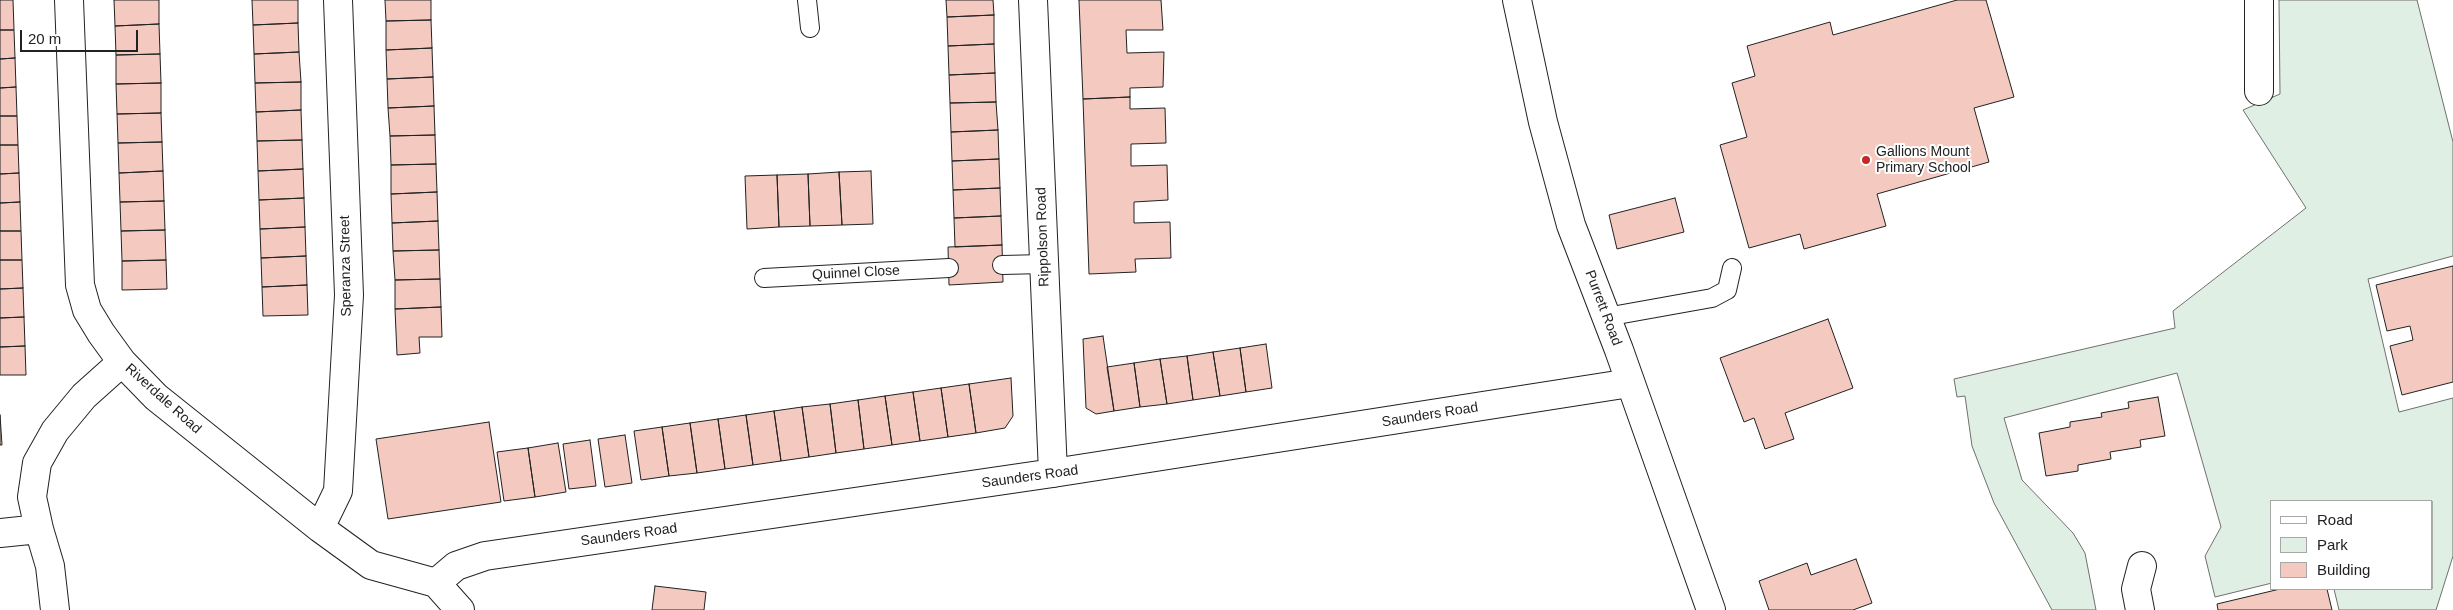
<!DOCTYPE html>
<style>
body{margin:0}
#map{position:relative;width:2453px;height:610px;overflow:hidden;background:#fff;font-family:Arial,sans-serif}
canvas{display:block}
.legend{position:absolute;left:2270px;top:500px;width:162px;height:90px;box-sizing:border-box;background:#fff;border:1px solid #a7a7a7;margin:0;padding:6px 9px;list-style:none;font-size:15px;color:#222}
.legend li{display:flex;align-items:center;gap:10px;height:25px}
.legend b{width:25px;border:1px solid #a7a7a7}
.scale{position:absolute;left:20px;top:30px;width:118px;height:22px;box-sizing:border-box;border:2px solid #222;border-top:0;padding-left:6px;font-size:15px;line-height:18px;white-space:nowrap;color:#222;-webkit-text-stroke:4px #fff;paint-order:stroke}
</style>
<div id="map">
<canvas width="2453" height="610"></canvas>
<ul class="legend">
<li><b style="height:6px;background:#fff"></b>Road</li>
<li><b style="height:14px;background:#e0efe3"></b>Park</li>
<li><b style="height:14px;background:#f3c9c0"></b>Building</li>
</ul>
<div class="scale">20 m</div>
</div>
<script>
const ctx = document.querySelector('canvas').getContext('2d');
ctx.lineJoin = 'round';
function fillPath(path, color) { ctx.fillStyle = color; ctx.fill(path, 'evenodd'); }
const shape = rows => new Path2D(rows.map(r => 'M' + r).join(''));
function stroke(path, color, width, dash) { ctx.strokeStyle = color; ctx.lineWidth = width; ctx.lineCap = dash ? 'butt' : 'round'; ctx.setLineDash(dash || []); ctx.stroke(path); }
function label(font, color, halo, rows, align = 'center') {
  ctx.font = font + ' Arial,sans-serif'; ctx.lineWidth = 4; ctx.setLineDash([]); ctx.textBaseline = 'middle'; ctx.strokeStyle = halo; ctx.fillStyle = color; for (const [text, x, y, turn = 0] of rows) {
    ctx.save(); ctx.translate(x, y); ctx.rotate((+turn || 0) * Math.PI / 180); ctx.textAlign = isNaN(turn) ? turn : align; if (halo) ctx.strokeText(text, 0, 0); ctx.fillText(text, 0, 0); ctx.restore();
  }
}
const green = shape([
 [2279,0,2417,0,2453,142,2453,256,2368,279,2399,412,2453,398,2453,556,2436,610,2339,610,2334,589,2432,589,2432,501,2272,501,2272,583,2215,597,2205,556,2221,527,2177,373,2004,418,2022,480,2073,533,2085,553,2096,610,2052,610,1994,503,1972,446,1965,396,1957,397,1954,379,2175,328,2173,311,2306,208,2243,110,2280,94,2279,0]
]);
const building = shape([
 [0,0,13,0,14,30,0,30,0,0],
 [114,0,159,0,159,24,115,26,114,0],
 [252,0,298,0,298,23,253,25,252,0],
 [385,0,431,0,431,20,386,21,385,0],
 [946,0,993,0,994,15,947,17,946,0],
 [1079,0,1161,0,1163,30,1126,30,1127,53,1164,52,1163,87,1130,88,1130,97,1083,99,1079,0],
 [1957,0,1986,0,2014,97,1974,108,1989,162,1877,194,1886,226,1804,249,1800,234,1749,248,1720,145,1747,137,1732,83,1755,76,1747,46,1830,22,1833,35,1957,0],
 [994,15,994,44,948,46,947,17,994,15],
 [431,20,432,48,386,50,386,21,431,20],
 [298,23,299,52,254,54,253,25,298,23],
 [159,24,160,54,116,55,115,26,159,24],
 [0,30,14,30,15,58,0,59,0,30],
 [994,44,995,73,949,75,948,46,994,44],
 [432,48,433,77,387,79,386,50,432,48],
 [299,52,301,82,255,83,254,54,299,52],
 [160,54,161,83,116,84,116,55,160,54],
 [15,58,16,87,0,88,0,59,15,58],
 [995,73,996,102,950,103,949,75,995,73],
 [433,77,434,106,388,108,387,79,433,77],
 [301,82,301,110,256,112,255,83,301,82],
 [161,83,161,113,117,114,116,84,161,83],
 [16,87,17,116,0,116,0,88,16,87],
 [1130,97,1130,109,1165,108,1166,143,1131,144,1131,166,1167,165,1168,200,1134,202,1134,223,1170,222,1171,258,1135,259,1136,272,1089,274,1083,99,1130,97],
 [996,102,998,130,951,132,950,103,996,102],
 [434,106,435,135,390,136,388,108,434,106],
 [301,110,302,140,257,141,256,112,301,110],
 [161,113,162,142,118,143,117,114,161,113],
 [0,116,17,116,18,145,0,145,0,116],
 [998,130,999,159,952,161,951,132,998,130],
 [435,135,436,164,391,165,390,136,435,135],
 [302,140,303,169,258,171,257,141,302,140],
 [162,142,163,171,119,173,118,143,162,142],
 [0,145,18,145,19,173,0,174,0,145],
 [999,159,1000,188,953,190,952,161,999,159],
 [436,164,437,192,391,194,391,165,436,164],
 [303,169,304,198,259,200,258,171,303,169],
 [163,171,164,201,120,202,119,173,163,171],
 [871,171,873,224,842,225,839,172,871,171],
 [839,172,842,225,810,226,808,174,839,172],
 [19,173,20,202,0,203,0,174,19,173],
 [808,174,810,226,779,227,777,175,808,174],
 [777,175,779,227,747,229,745,176,777,175],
 [1000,188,1001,216,954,218,953,190,1000,188],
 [437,192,438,221,392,223,391,194,437,192],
 [304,198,305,227,260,229,259,200,304,198],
 [1675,198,1684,232,1617,249,1609,215,1675,198],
 [164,201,165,230,121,231,120,202,164,201],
 [20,202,21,231,0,231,0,203,20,202],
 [1001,216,1002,245,955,247,954,218,1001,216],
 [438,221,439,250,393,251,392,223,438,221],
 [305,227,306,256,261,258,260,229,305,227],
 [165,230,166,260,122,261,121,231,165,230],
 [0,231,21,231,22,260,0,260,0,231],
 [1002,245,1003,282,949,285,948,247,1002,245],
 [439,250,440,279,395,280,393,251,439,250],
 [306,256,307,285,262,287,261,258,306,256],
 [0,260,22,260,23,288,0,289,0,260],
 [166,260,167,289,122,290,122,261,166,260],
 [2453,266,2453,382,2402,395,2390,346,2413,340,2410,326,2387,331,2376,285,2453,266],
 [440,279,441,307,395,309,395,280,440,279],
 [307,285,308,315,263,316,262,287,307,285],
 [23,288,24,317,0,318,0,289,23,288],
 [441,307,442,337,419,337,420,353,397,355,395,309,441,307],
 [24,317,25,346,0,347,0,318,24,317],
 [1828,319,1853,388,1785,413,1794,439,1765,449,1754,418,1744,422,1720,358,1828,319],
 [1103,336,1114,411,1096,414,1086,408,1083,339,1103,336],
 [1266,344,1272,388,1246,392,1240,348,1266,344],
 [25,346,26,375,0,375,0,347,25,346],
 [1240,348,1246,392,1220,396,1213,352,1240,348],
 [1213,352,1220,396,1193,400,1187,356,1213,352],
 [1187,356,1193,400,1167,404,1160,359,1187,356],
 [1160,359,1167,404,1140,407,1134,363,1160,359],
 [1134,363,1140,407,1114,411,1107,367,1134,363],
 [1011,378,1013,416,1005,428,976,433,969,384,1011,378],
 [969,384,976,433,948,437,941,388,969,384],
 [941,388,948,437,920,441,913,392,941,388],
 [913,392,920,441,892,445,885,396,913,392],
 [885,396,892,445,864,449,858,400,885,396],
 [2158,397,2165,436,2140,440,2141,447,2110,452,2111,459,2078,465,2078,471,2046,476,2039,433,2070,427,2070,422,2102,417,2101,413,2129,408,2128,402,2158,397],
 [858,400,864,449,836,453,830,404,858,400],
 [830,404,836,453,809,457,802,407,830,404],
 [802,407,809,457,781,461,774,411,802,407],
 [774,411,781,461,753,465,746,415,774,411],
 [0,415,2,445,0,445,0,415],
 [746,415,753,465,725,469,718,419,746,415],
 [718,419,725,469,697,473,690,423,718,419],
 [489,422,501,502,388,519,376,439,489,422],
 [690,423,697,473,669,476,662,427,690,423],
 [662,427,669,476,641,480,634,431,662,427],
 [625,435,632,483,605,487,598,439,625,435],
 [590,440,596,486,569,489,563,444,590,440],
 [558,443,566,492,535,497,528,448,558,443],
 [528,448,535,497,504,501,497,452,528,448],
 [1856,559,1872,603,1853,610,1769,610,1759,581,1807,563,1811,575,1856,559],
 [655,586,706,592,704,610,652,610,655,586],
 [2280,589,2327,589,2332,610,2218,610,2217,604,2280,589]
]);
const service = shape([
 [807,0,810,28],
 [1002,265,1044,264],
 [764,278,949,268],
 [1606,317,1712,298,1727,290,1732,268]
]);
const minor = shape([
 [69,0,80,285,87,310,101,333,122,362,156,397,320,528,371,565,436,583,460,610],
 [1033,0,1053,473],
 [1517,0,1543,122,1571,225,1619,350,1711,610],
 [2259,0,2259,91],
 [320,528,338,491,349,295,338,0],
 [0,533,39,529],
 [436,583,456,566,485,556,1053,473,1630,383],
 [55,610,50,566,39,529,32,497,37,463,55,431,84,396,122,362],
 [2140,610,2136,589,2142,566]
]);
const markers = [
 [1866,160,5,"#c62828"]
];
const poiNames = [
 ["Gallions Mount",1876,152],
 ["Primary School",1876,168]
];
const streetNames = [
 ["Rippolson Road",1043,237,-92],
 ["Speranza Street",346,266,-91],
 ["Quinnel Close",856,273,-3],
 ["Purrett Road",1603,308,69],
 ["Riverdale Road",163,399,42],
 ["Saunders Road",1430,415,-9],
 ["Saunders Road",1030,477,-8],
 ["Saunders Road",629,535,-8]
];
fillPath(green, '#e0efe3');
stroke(green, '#6f6f6f', 1);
fillPath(building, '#f3c9c0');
stroke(building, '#222', 1);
stroke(service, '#222', 20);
stroke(minor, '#222', 30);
stroke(service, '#fff', 18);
stroke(minor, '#fff', 28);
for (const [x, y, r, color] of markers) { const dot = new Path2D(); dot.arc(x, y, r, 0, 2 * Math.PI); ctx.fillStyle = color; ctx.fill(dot); stroke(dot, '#fff', 2); }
label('14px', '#222', '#fff', poiNames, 'left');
label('14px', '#222', '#fff', streetNames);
</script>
